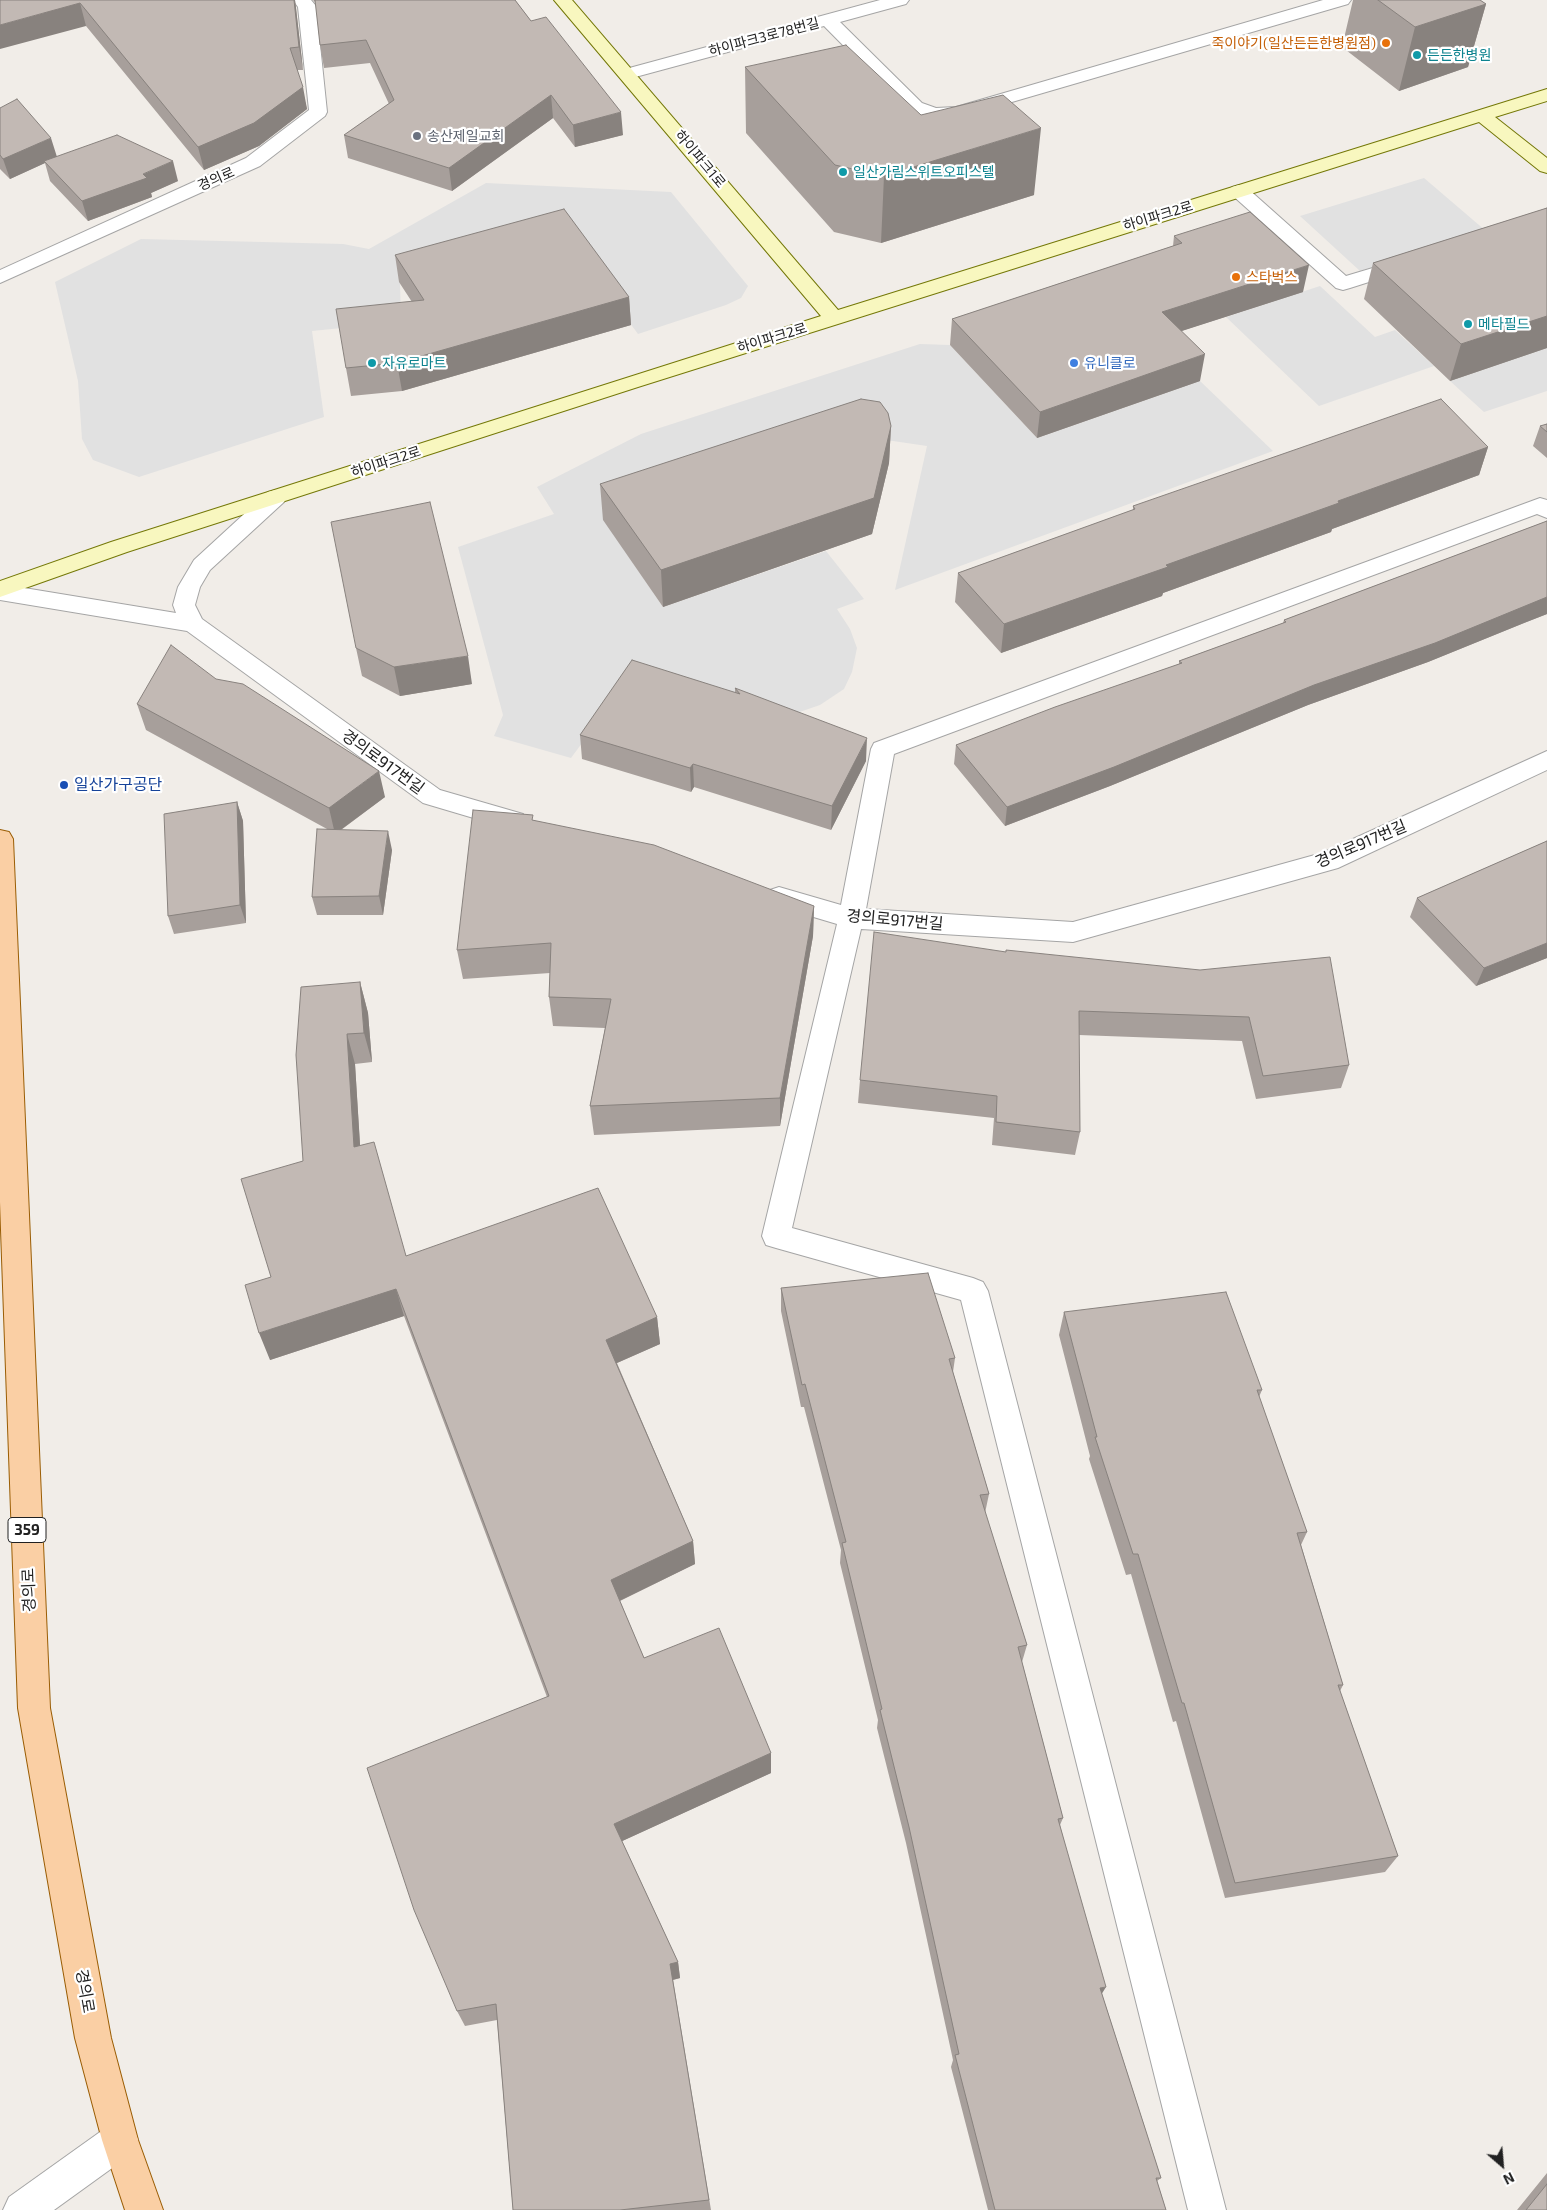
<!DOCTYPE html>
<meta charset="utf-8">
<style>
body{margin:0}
#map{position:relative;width:1547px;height:2210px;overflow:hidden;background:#f1ede8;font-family:"Exo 2",sans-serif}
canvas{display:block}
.north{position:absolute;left:1477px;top:2140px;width:50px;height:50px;-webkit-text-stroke:4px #fff;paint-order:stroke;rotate:153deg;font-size:14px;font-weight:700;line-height:20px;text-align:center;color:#212121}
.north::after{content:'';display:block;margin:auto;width:18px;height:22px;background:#212121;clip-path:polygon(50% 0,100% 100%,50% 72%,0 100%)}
</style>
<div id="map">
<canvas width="1547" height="2210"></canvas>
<div class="north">N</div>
</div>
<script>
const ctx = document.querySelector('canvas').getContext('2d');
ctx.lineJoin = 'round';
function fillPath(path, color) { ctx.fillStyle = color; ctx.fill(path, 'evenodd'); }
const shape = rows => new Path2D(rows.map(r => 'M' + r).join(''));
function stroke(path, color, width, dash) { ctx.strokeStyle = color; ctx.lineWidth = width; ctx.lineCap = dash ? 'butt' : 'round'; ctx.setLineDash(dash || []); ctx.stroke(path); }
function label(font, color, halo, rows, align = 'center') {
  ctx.font = font + ' "Exo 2","Noto Sans KR",sans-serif'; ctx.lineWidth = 4.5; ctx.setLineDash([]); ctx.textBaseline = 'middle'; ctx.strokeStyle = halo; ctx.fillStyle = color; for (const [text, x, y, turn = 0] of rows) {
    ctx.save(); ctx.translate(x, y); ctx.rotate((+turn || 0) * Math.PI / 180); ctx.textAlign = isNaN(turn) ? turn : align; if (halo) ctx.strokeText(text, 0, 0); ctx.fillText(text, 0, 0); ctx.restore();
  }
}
const parking = shape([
 [1424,178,1486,231,1360,271,1300,216],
 [486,183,671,192,748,286,741,298,726,305,638,334,566,236,400,282,401,322,312,331,324,417,139,477,93,460,82,439,78,381,55,282,141,239,343,244,369,249],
 [1320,286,1375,337,1395,330,1434,366,1319,406,1226,317],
 [920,344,950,345,1037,438,1200,381,1273,451,895,590,927,446,859,436,604,520,663,607,826,551,864,599,837,609,850,629,857,648,852,672,844,689,820,705,779,719,624,686,571,758,494,736,503,715,458,547,554,514,537,487,641,434],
 [1547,348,1547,391,1484,412,1450,381]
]);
const street = shape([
 [293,0,311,0,316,6,327,112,325,116,260,166,0,283,0,270,246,158,309,110,298,7,293,0],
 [880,0,909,0,906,4,840,22,922,103,936,108,956,107,1323,0,1351,0,1348,4,957,118,934,120,908,111,824,26,628,79,622,78,619,74,622,70,880,0],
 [1239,185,1246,187,1346,276,1406,258,1413,260,1416,264,1413,268,1350,288,1343,290,1336,288,1232,195,1229,191,1232,187,1239,185],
 [276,490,284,492,287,497,284,502,210,570,200,587,195,605,202,619,440,790,523,814,526,821,523,828,514,830,423,803,187,631,0,600,0,584,176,613,173,605,178,587,194,560,268,492,276,490],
 [1540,498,1547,500,1547,518,1537,514,894,754,866,909,1073,922,1322,853,1547,751,1547,770,1338,868,1073,942,861,929,792,1228,973,1278,983,1282,988,1291,1226,2210,1188,2210,961,1300,776,1248,766,1245,762,1236,837,924,770,904,766,897,770,890,779,887,841,905,871,749,874,743,1540,498],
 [120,2122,133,2127,138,2140,133,2153,54,2210,3,2210,9,2197,107,2127,120,2122]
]);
const secondary = shape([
 [554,0,572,0,838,310,1547,89,1547,101,1495,117,1547,158,1547,173,1540,171,1479,122,638,387,127,552,0,597,0,581,111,542,821,316,554,0]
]);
const primary = shape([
 [0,830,9,832,13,839,50,1708,111,2038,138,2140,163,2210,125,2210,102,2140,75,2038,18,1708,0,1202,0,830]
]);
const wall = shape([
 [0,0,295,0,303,70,297,70,307,109,259,146,204,170,86,26],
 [313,0,515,0,531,21,623,135,575,147,553,118,452,191,348,158,344,135,389,104,370,63,324,68,320,45,316,3],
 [1353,0,1480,0,1486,4,1468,67,1399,91,1342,47],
 [745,67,921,115,1034,195,881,243,834,232,746,133],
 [0,108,57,157,178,181,151,193,152,197,88,221,50,181,45,163,10,179,0,169],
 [1547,208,1547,348,1450,381,1364,299,1373,263],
 [1174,236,1303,292,1181,331,1200,381,1037,438,950,345,952,319,1173,246],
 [395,255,629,297,631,325,402,391,351,396,346,368,412,302,399,282],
 [1547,424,1547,458,1533,446,1540,426],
 [891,426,889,463,872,534,663,607,603,520,600,484],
 [1488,447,1479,475,1332,529,1331,532,1163,593,1162,596,1001,653,955,602,958,573,1133,510,1133,506],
 [1547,521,1547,614,1524,623,1428,662,1308,705,1110,786,1005,826,954,764,956,745,1179,664,1179,661,1283,623,1284,620],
 [356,648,472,684,400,696,362,676],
 [735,688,866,761,831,830,694,787,691,792,582,759,580,735,735,693],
 [137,704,385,797,341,830,392,850,383,915,317,915,312,897,327,829,146,730],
 [237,802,243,821,246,923,174,934,168,916],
 [533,820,814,906,813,936,780,1126,594,1135,590,1106,605,1028,553,1026,549,997,550,973,463,979,457,950],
 [1547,841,1547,958,1476,986,1410,917,1417,898],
 [1200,970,1349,1065,1341,1088,1256,1099,1242,1041,1079,1035,1080,1132,1075,1155,992,1145,994,1118,858,1103,860,1080],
 [360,982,368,1013,372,1062,355,1064,360,1146,406,1256,657,1317,660,1344,617,1363,693,1541,695,1564,620,1601,644,1658,771,1753,771,1773,622,1841,678,1962,680,1978,673,1980,711,2210,513,2210,497,2020,465,2026,457,2011,547,1697,404,1316,270,1360,271,1277,303,1161],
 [781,1288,955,1358,953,1372,989,1494,985,1513,1027,1645,1022,1662,1063,1818,1060,1825,1102,1994,1161,2178,1157,2181,1166,2210,988,2210,951,2067,953,2060,906,1843,877,1728,878,1720,840,1563,841,1550,804,1407,801,1407,781,1311],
 [1064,1312,1262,1390,1259,1397,1307,1532,1301,1545,1343,1685,1340,1691,1398,1856,1385,1872,1225,1898,1176,1721,1173,1722,1131,1574,1126,1575,1089,1459,1090,1456,1059,1335],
 [1547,2173,1547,2210,1517,2210]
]);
const shadedWall = shape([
 [294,0,295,0,296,8,303,70,299,47],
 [80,3,86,26,0,49,0,25],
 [1486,4,1468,67,1399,91,1415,27],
 [303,87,307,109,259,146,204,170,198,147],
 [551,95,553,118,452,191,449,168],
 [621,112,623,135,575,147,573,125],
 [1041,128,1034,195,881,243,884,176],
 [51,138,57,157,44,161,45,163,10,179,3,159],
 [173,161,178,181,151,193,152,197,88,221,82,201],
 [1309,265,1303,292,1157,339,1162,312],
 [629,297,631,325,402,391,397,363],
 [1547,316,1547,348,1450,381,1461,344],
 [1205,354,1200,381,1037,438,1040,412],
 [891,426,889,463,872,534,663,607,661,570],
 [1488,447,1479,475,1332,529,1331,532,1163,593,1162,596,1001,653,1004,624,1338,501],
 [1547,597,1547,614,1524,623,1428,662,1308,705,1110,786,1005,826,1007,807,1314,685],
 [468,656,472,684,400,696,394,667],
 [867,738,866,761,831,830,832,806],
 [693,764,694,787,691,792,690,768],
 [379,771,385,797,335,834,329,808],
 [237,802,243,821,246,923,240,905],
 [388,831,392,850,383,915,379,896],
 [814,906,813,936,780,1126,780,1098],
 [1547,943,1547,958,1476,986,1484,968],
 [360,982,368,1013,372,1062,364,1033],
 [347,1034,355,1064,362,1176,354,1147],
 [396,1289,404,1316,270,1360,259,1333],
 [657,1317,660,1344,610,1366,606,1340],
 [693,1541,695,1564,615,1603,611,1580],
 [771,1753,771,1773,618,1843,614,1824],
 [678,1962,680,1978,672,1980,670,1964],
 [1106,1987,1098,2000,1100,1988]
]);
const building = shape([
 [0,0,294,0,299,47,290,48,303,87,254,123,198,147,80,3,0,25,0,0],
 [315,0,515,0,531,21,546,17,621,112,573,125,551,95,449,168,344,135,394,100,366,40,320,45,315,0],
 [1378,0,1480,0,1486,4,1415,27,1378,0],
 [846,45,921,115,1003,95,1041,128,884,176,835,165,745,67,846,45],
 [17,99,51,138,3,159,0,155,0,108,17,99],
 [117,135,173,161,143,174,147,178,82,201,44,161,117,135],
 [1547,208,1547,316,1461,344,1373,263,1547,208],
 [564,209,629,297,397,363,346,368,336,309,424,300,395,255,564,209],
 [1250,212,1309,265,1162,312,1205,354,1040,412,952,319,1182,243,1174,236,1250,212],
 [861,399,880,402,888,413,891,426,874,498,661,570,600,484,861,399],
 [1441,399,1488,447,1338,501,1339,503,1166,565,1168,567,1004,624,958,573,1135,509,1133,506,1441,399],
 [1547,424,1547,432,1540,426,1547,424],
 [430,502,468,656,394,667,356,648,331,522,430,502],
 [1547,521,1547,597,1435,643,1314,685,1114,767,1007,807,956,745,1055,707,1182,663,1179,661,1286,622,1284,620,1547,521],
 [171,645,216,679,243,684,379,771,329,808,137,704,171,645],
 [632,660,740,694,735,688,867,738,832,806,693,764,690,768,580,735,632,660],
 [237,802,240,905,168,916,164,814,237,802],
 [473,810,533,815,532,820,654,845,814,906,780,1098,590,1106,611,999,549,997,551,943,457,950,473,810],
 [317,829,388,831,379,896,312,897,317,829],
 [1547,841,1547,943,1484,968,1417,898,1547,841],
 [874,932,1006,952,1006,950,1200,970,1330,957,1349,1065,1263,1076,1249,1017,1079,1011,1080,1132,996,1122,997,1096,860,1080,874,932],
 [360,982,364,1033,347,1034,354,1147,374,1142,406,1256,598,1188,657,1317,606,1340,693,1541,611,1580,644,1658,719,1628,771,1753,614,1824,678,1962,670,1964,709,2200,620,2210,513,2210,496,2004,457,2011,414,1910,367,1768,549,1696,396,1289,259,1333,245,1285,271,1277,241,1179,303,1161,296,1055,301,987,360,982],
 [928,1273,955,1358,949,1359,989,1494,980,1495,1027,1645,1018,1647,1063,1818,1058,1819,1106,1987,1100,1988,1161,2178,1156,2178,1166,2210,995,2210,955,2055,959,2054,909,1827,880,1710,882,1709,842,1543,846,1542,805,1384,802,1385,781,1288,928,1273],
 [1226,1292,1262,1390,1257,1390,1307,1532,1297,1533,1343,1685,1338,1685,1398,1856,1235,1883,1184,1703,1182,1703,1138,1554,1133,1554,1095,1437,1097,1437,1064,1312,1226,1292],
 [1547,2184,1547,2210,1526,2210,1547,2184]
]);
const markers = [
 [1386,43,5,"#e8710a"],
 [1417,55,5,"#0f9aa8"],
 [417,136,5,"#6b7280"],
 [843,172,5,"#0f9aa8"],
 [1236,277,5,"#e8710a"],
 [1468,324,5,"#0f9aa8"],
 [372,363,5,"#0f9aa8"],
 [1074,363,5,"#3f7fe0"],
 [64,785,5,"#1a4fb4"]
];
const farStreetnames = [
 ["하이파크3로78번길",764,37,-15],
 ["하이파크1로",700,159,50],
 ["경의로",216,179,-24],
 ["하이파크2로",1158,216,-17],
 ["하이파크2로",772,338,-17],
 ["하이파크2로",386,462,-18]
];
const farFoodnames = [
 ["죽이야기(일산든든한병원점)",1376,43],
 ["스타벅스",1246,277,"left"]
];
const farCulturenames = [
 ["든든한병원",1427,55],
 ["일산가림스위트오피스텔",853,172],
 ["메타필드",1478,324],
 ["자유로마트",382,363]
];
const farWorshipnames = [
 ["송산제일교회",427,136]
];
const farShopnames = [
 ["유니클로",1084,363]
];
const shields = [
 [27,1530,38]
];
const shieldNames = [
 ["359",27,1530]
];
const streetNames = [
 ["경의로917번길",383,762,36],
 ["경의로917번길",1361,844,-23],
 ["경의로917번길",895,920,5],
 ["경의로",29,1590,-92],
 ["경의로",85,1991,80]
];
const transitNames = [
 ["일산가구공단",74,785]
];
fillPath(parking, '#e1e1e1');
stroke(street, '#a5a5a5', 2);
stroke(secondary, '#747808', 2);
stroke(primary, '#9a5d04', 2);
fillPath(street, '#fff');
fillPath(secondary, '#f8f7bf');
fillPath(primary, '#facfa4');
fillPath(wall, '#a79f9b');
fillPath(shadedWall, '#88827e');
fillPath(building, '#c2b9b4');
stroke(building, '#88827e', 1);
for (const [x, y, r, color] of markers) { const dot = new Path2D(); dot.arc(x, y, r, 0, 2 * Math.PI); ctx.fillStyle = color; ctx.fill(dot); stroke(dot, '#fff', 2); }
label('14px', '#212121', '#fff', farStreetnames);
label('14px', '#c56008', '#fff', farFoodnames, 'right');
label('14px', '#0d838f', '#fff', farCulturenames, 'left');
label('14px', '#5b616d', '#fff', farWorshipnames, 'left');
label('14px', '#366cbe', '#fff', farShopnames, 'left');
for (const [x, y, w] of shields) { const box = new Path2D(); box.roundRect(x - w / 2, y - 12.5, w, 25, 4); ctx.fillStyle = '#fff'; ctx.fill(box); stroke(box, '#212121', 1); }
label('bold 15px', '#212121', null, shieldNames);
label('16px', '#212121', '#fff', streetNames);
label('16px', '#164399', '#fff', transitNames, 'left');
</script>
